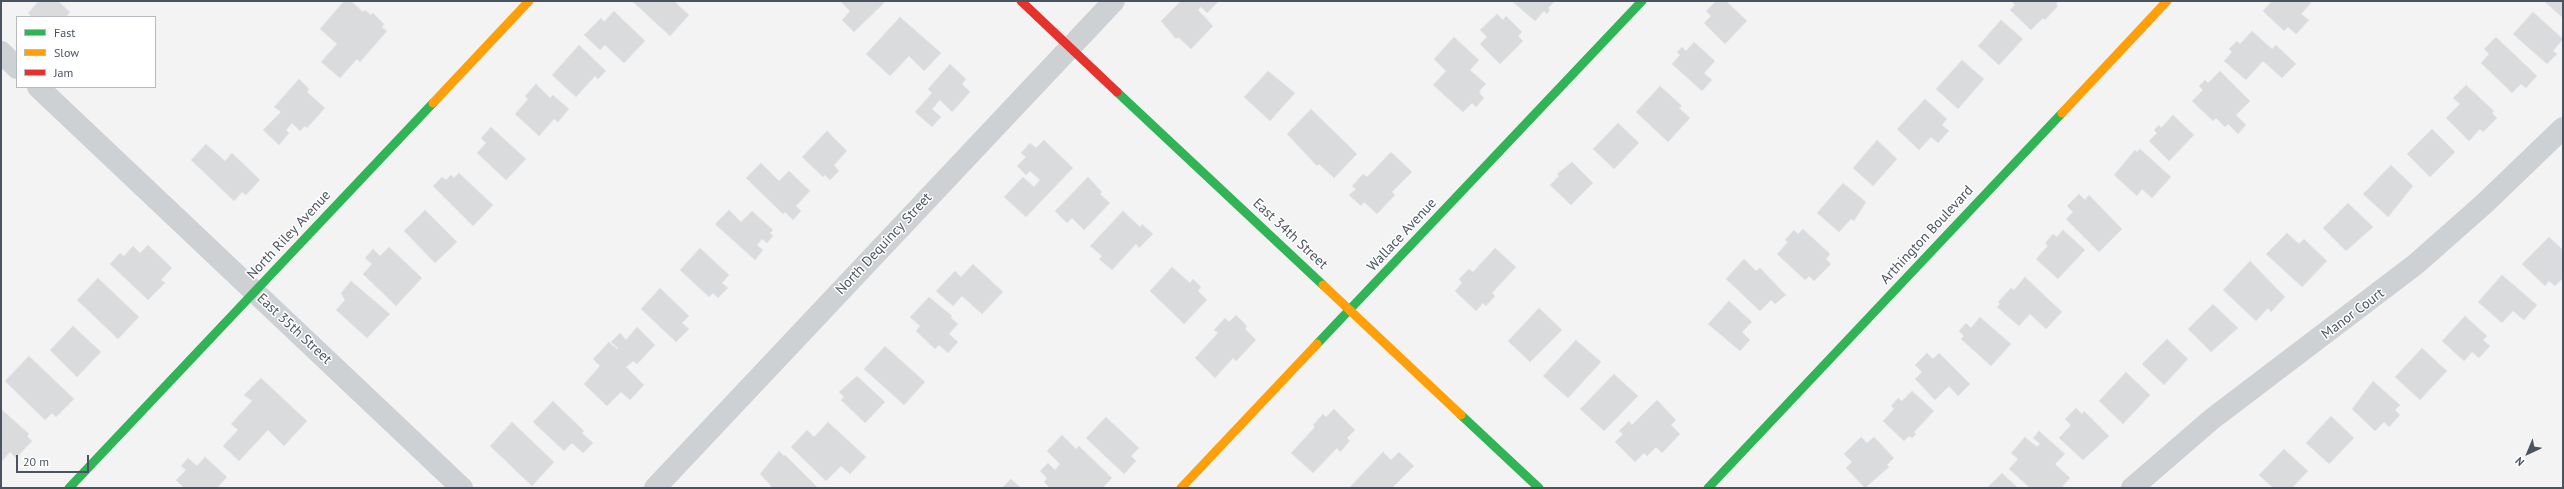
<!DOCTYPE html>
<style>
body{margin:0}
#map{position:relative;width:2564px;height:489px;overflow:hidden;background:#f3f3f3;font-family:"PT Sans",sans-serif}
canvas{display:block}
.frame{position:absolute;inset:0;border:2px solid #4a535f;pointer-events:none}
.legend{position:absolute;left:16px;top:16px;width:140px;height:72px;box-sizing:border-box;background:#fff;border:1px solid #b7babf;margin:0;padding:5px 7px;list-style:none;font-size:12px;color:#4a535f}
.legend li{display:flex;align-items:center;gap:8px;height:20px}
.legend b{width:20px;border:1px solid #b7babf}
.north{position:absolute;left:2508px;top:433px;width:40px;height:40px;-webkit-text-stroke:3px #fff;paint-order:stroke;rotate:224deg;font-size:11px;font-weight:700;line-height:16px;text-align:center;color:#4a535f}
.north::after{content:'';display:block;margin:auto;width:14px;height:18px;background:#4a535f;clip-path:polygon(50% 0,100% 100%,50% 72%,0 100%)}
.scale{position:absolute;left:16px;top:455px;width:73px;height:18px;box-sizing:border-box;border:2px solid #4a535f;border-top:0;padding-left:5px;font-size:12px;line-height:14px;white-space:nowrap;color:#4a535f;-webkit-text-stroke:3px #fff;paint-order:stroke}
</style>
<div id="map">
<canvas width="2564" height="489"></canvas>
<div class="frame"></div>
<ul class="legend">
<li><b style="height:5px;background:#30b455"></b>Fast</li>
<li><b style="height:5px;background:#ff9f0a"></b>Slow</li>
<li><b style="height:5px;background:#e5322d"></b>Jam</li>
</ul>
<div class="north">N</div>
<div class="scale">20 m</div>
</div>
<script>
const ctx = document.querySelector('canvas').getContext('2d');
ctx.lineJoin = 'round';
function fillPath(path, color) { ctx.fillStyle = color; ctx.fill(path, 'evenodd'); }
const shape = rows => new Path2D(rows.map(r => 'M' + r).join(''));
function stroke(path, color, width, dash) { ctx.strokeStyle = color; ctx.lineWidth = width; ctx.lineCap = dash ? 'butt' : 'round'; ctx.setLineDash(dash || []); ctx.stroke(path); }
function label(font, color, halo, rows, align = 'center') {
  ctx.font = font + ' "PT Sans",sans-serif'; ctx.lineWidth = 3; ctx.setLineDash([]); ctx.textBaseline = 'middle'; ctx.strokeStyle = halo; ctx.fillStyle = color; for (const [text, x, y, turn = 0] of rows) {
    ctx.save(); ctx.translate(x, y); ctx.rotate((+turn || 0) * Math.PI / 180); ctx.textAlign = isNaN(turn) ? turn : align; if (halo) ctx.strokeText(text, 0, 0); ctx.fillText(text, 0, 0); ctx.restore();
  }
}
const building = shape([
 [39,1,58,1,70,12,66,17,32,17,28,13,39,1],
 [344,1,351,1,363,12,365,10,371,15,373,13,384,24,382,27,387,31,360,62,357,59,340,78,321,62,337,44,320,29,344,1],
 [632,1,674,1,689,15,670,36,632,1],
 [840,1,882,1,884,3,854,32,842,20,850,11,840,1],
 [1181,1,1219,1,1207,13,1201,7,1198,10,1213,26,1191,49,1178,37,1176,39,1161,21,1181,1],
 [1555,1,1548,8,1550,10,1547,14,1544,11,1535,21,1513,2,1555,1],
 [1716,1,1726,1,1747,21,1725,44,1704,23,1711,16,1706,11,1716,1],
 [2011,1,2058,1,2056,4,2058,6,2045,20,2043,18,2031,30,2010,10,2015,5,2011,1],
 [2272,1,2309,1,2311,3,2301,14,2309,20,2296,34,2288,27,2284,31,2263,11,2272,1],
 [2546,1,2563,1,2563,18,2545,2,2546,1],
 [614,11,645,41,624,63,605,45,600,50,584,35,601,18,604,22,614,11],
 [2533,12,2563,39,2553,51,2557,54,2547,64,2513,34,2533,12],
 [1497,14,1503,20,1506,16,1522,32,1518,36,1523,41,1500,64,1480,44,1487,37,1480,30,1497,14],
 [900,17,941,53,924,71,909,56,890,76,866,54,900,17],
 [2001,20,2023,39,1999,65,1978,46,2001,20],
 [2252,31,2272,49,2276,45,2296,64,2282,78,2263,61,2246,80,2224,61,2232,52,2229,49,2237,41,2240,44,2252,31],
 [1454,37,1479,60,1470,70,1486,84,1480,90,1480,94,1484,98,1476,107,1472,103,1463,112,1433,85,1446,71,1434,59,1454,37],
 [2496,37,2537,76,2526,88,2521,84,2512,93,2481,63,2489,54,2484,49,2496,37],
 [1694,42,1715,61,1704,73,1712,80,1702,91,1672,64,1680,55,1677,52,1682,47,1686,51,1694,42],
 [579,45,606,71,598,79,595,76,576,97,552,75,579,45],
 [1962,60,1984,79,1958,109,1936,89,1962,60],
 [950,64,966,79,962,84,970,92,952,112,940,100,932,109,941,117,932,127,915,112,932,93,928,89,950,64],
 [1268,71,1295,93,1270,121,1244,97,1268,71],
 [2220,71,2250,101,2236,115,2246,125,2238,134,2228,124,2225,127,2216,118,2213,121,2192,101,2203,90,2199,86,2205,80,2208,83,2220,71],
 [299,79,309,89,307,92,325,108,307,128,305,126,300,131,292,123,286,130,289,133,279,145,263,130,281,112,274,107,299,79],
 [536,84,550,98,553,95,569,109,558,122,554,119,539,136,515,114,528,99,525,96,536,84],
 [2466,85,2494,111,2492,113,2497,118,2483,132,2480,129,2469,141,2446,118,2460,104,2453,98,2466,85],
 [1660,86,1682,106,1679,108,1690,118,1668,142,1636,112,1660,86],
 [1925,99,1947,119,1942,125,1949,131,1938,143,1931,137,1919,150,1897,129,1925,99],
 [1311,109,1357,154,1334,178,1319,164,1317,166,1287,134,1311,109],
 [2173,115,2194,135,2169,161,2149,141,2157,133,2154,130,2159,125,2161,128,2173,115],
 [1618,123,1639,143,1614,169,1593,149,1618,123],
 [491,127,526,159,506,180,477,153,486,143,481,138,491,127],
 [2432,129,2455,152,2430,177,2407,154,2432,129],
 [827,131,847,151,834,165,839,171,830,180,825,175,823,177,802,157,827,131],
 [1044,140,1073,168,1026,217,1004,197,1023,177,1034,187,1040,180,1030,171,1026,175,1017,166,1026,157,1021,153,1030,143,1036,148,1044,140],
 [1877,140,1897,159,1873,186,1853,168,1877,140],
 [206,144,225,161,232,153,260,180,246,195,242,192,234,201,191,160,206,144],
 [2140,149,2171,177,2152,198,2142,189,2137,196,2114,175,2135,150,2137,152,2140,149],
 [1391,152,1412,172,1392,192,1395,195,1377,214,1364,202,1361,206,1349,195,1356,189,1352,186,1363,174,1367,177,1391,152],
 [1572,162,1593,183,1571,205,1550,185,1559,176,1557,174,1572,162],
 [761,163,779,181,789,171,810,191,796,206,801,211,793,220,785,212,783,214,746,178,761,163],
 [2391,165,2413,186,2388,217,2363,194,2391,165],
 [459,173,493,205,473,226,433,186,442,177,446,180,451,175,454,178,459,173],
 [1088,177,1102,192,1100,194,1110,203,1084,230,1072,218,1067,223,1055,211,1088,177],
 [1843,183,1866,202,1854,221,1851,219,1839,232,1817,213,1843,183],
 [2079,194,2085,200,2089,195,2122,229,2099,252,2066,219,2073,212,2067,206,2079,194],
 [2348,203,2373,227,2346,251,2323,228,2348,203],
 [425,210,457,242,435,263,404,231,425,210],
 [729,210,741,222,752,211,773,230,770,233,773,236,767,243,762,239,757,245,763,250,755,260,715,224,729,210],
 [1123,211,1140,227,1142,224,1153,234,1139,248,1136,244,1112,270,1099,259,1102,256,1090,246,1123,211],
 [1803,229,1830,254,1826,259,1831,264,1814,281,1809,276,1805,280,1777,254,1788,242,1785,240,1794,230,1798,234,1803,229],
 [2063,230,2085,250,2058,279,2036,259,2048,246,2045,243,2053,234,2057,237,2063,230],
 [2287,233,2299,244,2304,239,2327,261,2302,287,2266,254,2287,233],
 [2549,237,2563,250,2563,278,2555,286,2549,281,2545,286,2522,264,2549,237],
 [148,245,172,268,161,280,165,283,148,300,110,264,120,253,124,256,133,246,140,253,148,245],
 [389,247,422,278,396,306,363,274,372,264,365,258,373,249,380,256,389,247],
 [700,248,729,275,722,283,728,288,718,298,713,293,709,297,680,270,700,248],
 [1495,248,1516,267,1492,293,1495,296,1486,306,1483,303,1476,311,1455,291,1462,283,1459,279,1469,269,1473,272,1495,248],
 [1744,259,1756,271,1760,268,1786,295,1775,304,1771,300,1760,311,1726,279,1744,259],
 [2250,261,2285,297,2271,312,2268,308,2256,321,2223,290,2250,261],
 [973,264,1003,292,982,314,962,296,953,306,936,291,955,271,961,277,973,264],
 [1172,267,1190,283,1193,279,1201,287,1198,291,1207,300,1184,324,1150,291,1172,267],
 [2502,275,2537,305,2524,320,2513,311,2502,323,2478,302,2502,275],
 [2025,277,2062,312,2046,329,2030,314,2019,326,1997,307,2000,304,1998,302,2011,288,2014,290,2025,277],
 [98,278,139,317,118,339,77,300,98,278],
 [351,281,390,314,367,338,336,310,345,300,341,293,351,281],
 [660,288,689,316,682,323,689,329,676,342,641,309,660,288],
 [929,297,952,316,951,318,958,324,949,334,958,342,948,353,939,345,935,349,916,331,920,326,910,317,929,297],
 [1729,301,1752,322,1742,332,1750,340,1740,351,1708,324,1729,301],
 [2213,304,2238,328,2211,352,2188,329,2213,304],
 [1539,308,1562,330,1530,362,1508,341,1539,308],
 [1236,315,1247,326,1245,329,1256,340,1236,361,1233,358,1215,378,1195,358,1218,333,1214,330,1225,318,1229,322,1236,315],
 [2465,316,2487,336,2483,340,2490,346,2479,358,2472,352,2464,361,2442,341,2465,316],
 [1980,317,2011,344,1991,366,1961,339,1964,336,1959,331,1966,323,1971,328,1980,317],
 [73,326,101,352,77,377,50,350,73,326],
 [637,327,655,345,637,364,633,361,626,367,644,385,630,400,621,392,607,406,584,384,600,366,593,359,609,342,617,349,618,348,611,342,620,333,626,340,637,327],
 [2167,339,2188,359,2164,385,2142,364,2167,339],
 [1576,340,1601,362,1568,398,1543,376,1576,340],
 [885,346,925,382,904,405,864,369,885,346],
 [2422,348,2447,371,2420,400,2395,377,2422,348],
 [1927,353,1933,359,1939,353,1970,384,1958,396,1949,386,1935,400,1915,379,1922,372,1915,365,1927,353],
 [29,356,74,399,56,417,52,413,45,420,5,381,29,356],
 [2126,372,2150,395,2123,424,2099,401,2126,372],
 [1614,374,1638,396,1604,431,1580,409,1614,374],
 [857,376,885,402,865,423,841,400,844,397,839,392,857,376],
 [261,378,307,421,284,446,268,430,239,461,223,446,238,430,231,424,252,401,244,395,261,378],
 [2373,381,2400,405,2395,410,2400,415,2389,427,2384,422,2375,431,2352,409,2373,381],
 [1912,391,1934,411,1914,432,1916,434,1912,438,1909,436,1904,441,1883,421,1894,409,1891,406,1898,398,1902,401,1912,391],
 [1657,400,1676,420,1671,425,1680,434,1662,453,1656,447,1647,456,1644,453,1635,462,1615,442,1623,434,1619,431,1629,421,1632,425,1657,400],
 [553,401,584,431,582,433,593,443,583,453,572,443,564,451,533,422,553,401],
 [2076,408,2082,414,2084,411,2109,436,2083,460,2059,438,2071,425,2065,419,2076,408],
 [1,409,29,434,27,436,32,441,16,458,10,452,2,461,1,409],
 [1334,409,1355,430,1347,438,1350,441,1340,452,1337,448,1313,473,1291,453,1315,427,1313,425,1323,414,1326,417,1334,409],
 [2331,416,2354,438,2329,464,2306,443,2331,416],
 [1106,417,1139,448,1131,456,1136,461,1124,474,1086,438,1106,417],
 [512,422,554,462,532,486,490,446,512,422],
 [828,422,866,457,850,474,841,466,826,481,791,447,807,430,814,437,828,422],
 [2039,431,2065,454,2055,464,2070,478,2061,488,2030,488,2009,469,2018,459,2011,453,2025,437,2037,447,2040,444,2033,438,2039,431],
 [1062,435,1076,449,1079,446,1112,478,1102,488,1050,488,1044,482,1047,478,1040,471,1048,463,1055,470,1060,464,1047,451,1062,435],
 [1861,437,1867,443,1874,437,1894,458,1887,465,1889,467,1865,488,1846,468,1852,462,1844,454,1861,437],
 [2284,449,2308,471,2292,488,2273,488,2259,475,2284,449],
 [779,451,784,456,785,455,818,488,773,488,760,474,779,451],
 [1383,452,1391,460,1399,452,1414,466,1392,488,1349,488,1383,452],
 [205,457,227,477,217,488,184,488,176,480,186,470,181,466,188,458,197,466,205,457],
 [2002,473,2018,488,1987,488,2002,473],
 [1011,479,1021,488,1002,488,1011,479]
]);
const street = shape([
 [1,52,17,68],
 [38,87,462,488],
 [655,488,1114,1],
 [2132,488,2212,419,2416,264,2485,203,2563,128]
]);
const fast = shape([
 [1117,92,1323,285],
 [1317,344,1642,1],
 [1461,415,1539,488],
 [69,488,433,103],
 [1708,488,2062,113]
]);
const slow = shape([
 [433,103,529,1],
 [2062,113,2167,1],
 [1323,285,1461,415],
 [1181,488,1317,344]
]);
const jam = shape([
 [1021,1,1117,92]
]);
const streetNames = [
 ["East 34th Street",1290,234,43],
 ["North Riley Avenue",289,235,-47],
 ["Wallace Avenue",1402,235,-47],
 ["Arthington Boulevard",1927,235,-47],
 ["North Dequincy Street",884,244,-47],
 ["Manor Court",2353,314,-37],
 ["East 35th Street",294,329,43]
];
fillPath(building, '#dadbdd');
stroke(building, '#e4e5e6', 1);
stroke(street, '#ced1d4', 22);
stroke(fast, '#30b455', 9);
stroke(slow, '#ff9f0a', 9);
stroke(jam, '#e5322d', 9);
label('14px', '#4a535f', '#fff', streetNames);
</script>
